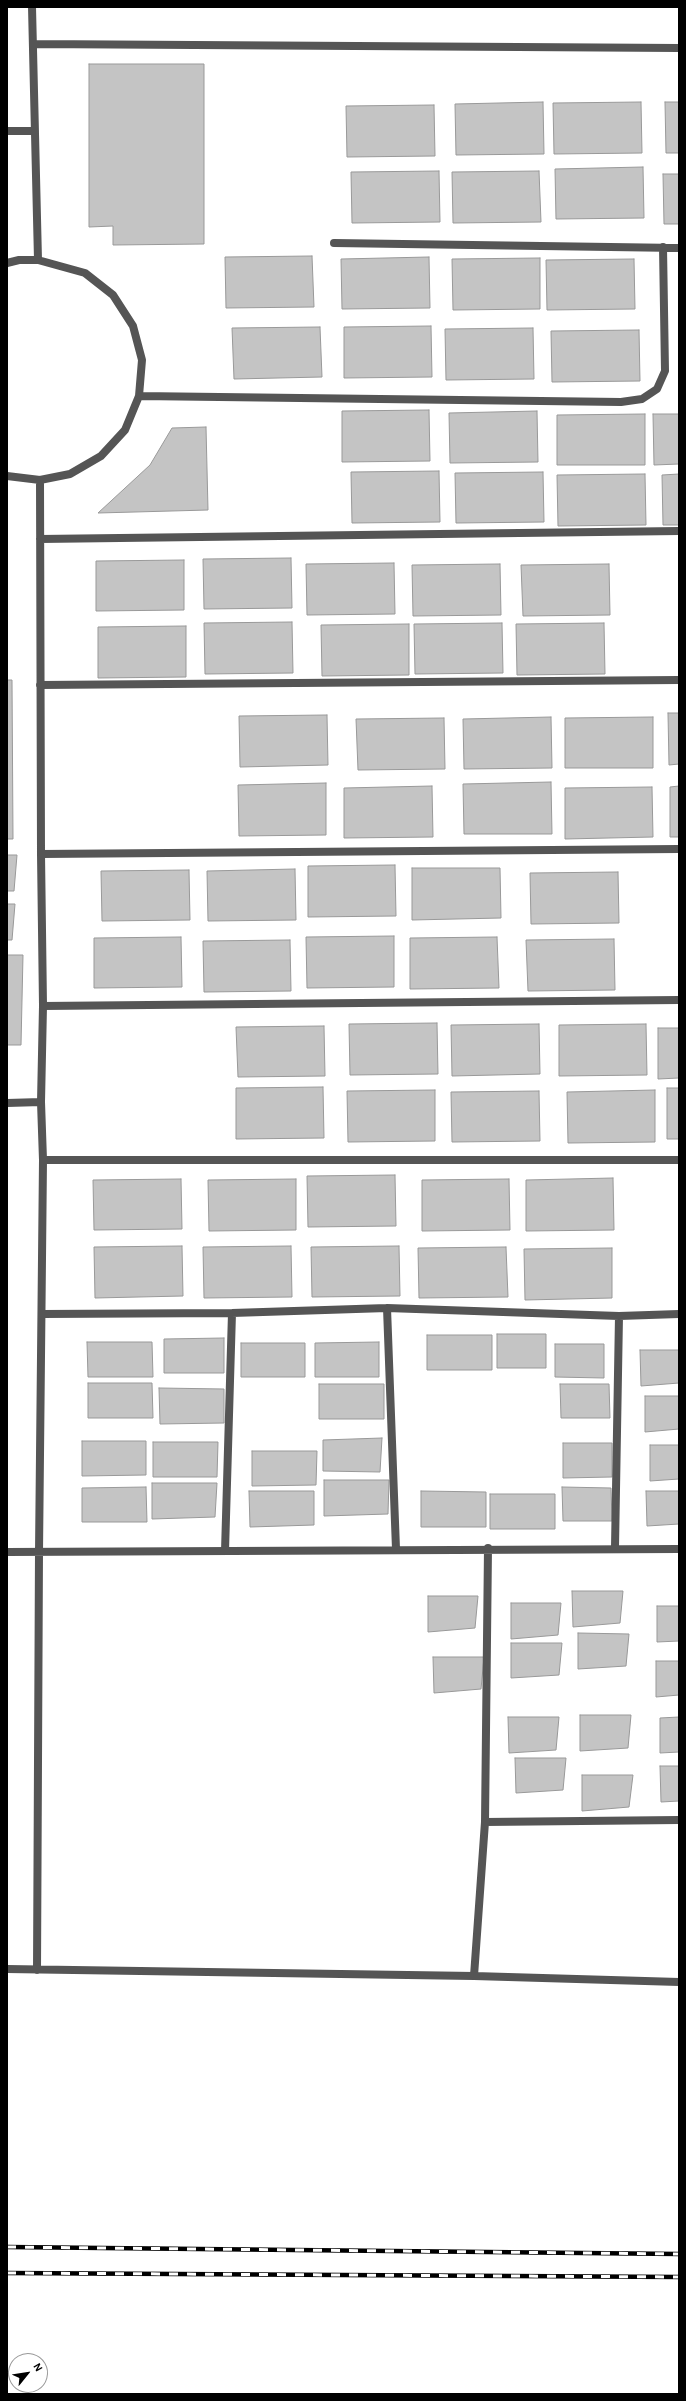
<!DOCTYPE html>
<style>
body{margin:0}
#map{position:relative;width:686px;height:2401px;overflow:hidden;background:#fff;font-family:"Alegreya Sans",sans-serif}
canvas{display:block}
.frame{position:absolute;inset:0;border:8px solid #000;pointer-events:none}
.north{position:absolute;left:8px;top:2353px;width:40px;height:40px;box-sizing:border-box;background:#fff;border:1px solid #999;border-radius:50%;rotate:60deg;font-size:11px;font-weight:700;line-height:16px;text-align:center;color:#000}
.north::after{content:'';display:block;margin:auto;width:14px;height:18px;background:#000;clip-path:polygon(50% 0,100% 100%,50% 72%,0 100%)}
</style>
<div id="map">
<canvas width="686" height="2401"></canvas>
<div class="frame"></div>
<div class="north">N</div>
</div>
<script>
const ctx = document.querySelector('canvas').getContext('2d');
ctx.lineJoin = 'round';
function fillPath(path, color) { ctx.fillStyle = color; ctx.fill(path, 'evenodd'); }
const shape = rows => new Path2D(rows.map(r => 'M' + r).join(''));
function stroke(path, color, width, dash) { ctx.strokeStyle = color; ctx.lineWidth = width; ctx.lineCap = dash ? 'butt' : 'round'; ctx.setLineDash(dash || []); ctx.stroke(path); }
const building = shape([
 [89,64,204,64,204,244,113,245,113,226,89,227,89,64],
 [543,102,544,154,456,155,455,104,543,102],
 [641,102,642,153,554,154,553,103,641,102],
 [665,102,679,102,679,153,666,153,665,102],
 [434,105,435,156,347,157,346,106,434,105],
 [643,167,644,218,556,219,555,169,643,167],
 [439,171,440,222,352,223,351,172,439,171],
 [539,171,541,222,453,223,452,172,539,171],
 [663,174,679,174,679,224,664,224,663,174],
 [312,256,314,307,226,308,225,257,312,256],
 [429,257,430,308,342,309,341,259,429,257],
 [540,258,540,309,453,310,452,259,540,258],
 [634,259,635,309,547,310,546,260,634,259],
 [431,326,432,377,344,378,344,327,431,326],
 [320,327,322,377,234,379,232,328,320,327],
 [533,328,534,379,446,380,445,329,533,328],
 [639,330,640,381,552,382,551,331,639,330],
 [429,410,430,461,342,462,342,411,429,410],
 [537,411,538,462,450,463,449,413,537,411],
 [645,414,645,465,557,465,557,415,645,414],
 [653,414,679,414,679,464,654,465,653,414],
 [206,427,208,510,98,513,150,465,172,428,206,427],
 [439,471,440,522,352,523,351,472,439,471],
 [543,472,544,522,456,523,455,473,543,472],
 [645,474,646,525,558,526,557,475,645,474],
 [679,474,679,525,663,525,662,475,679,474],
 [291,558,292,608,204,609,203,559,291,558],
 [184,560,184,610,96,611,96,561,184,560],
 [394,563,395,614,307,615,306,564,394,563],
 [500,564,501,615,413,616,412,565,500,564],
 [609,564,610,615,523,616,521,565,609,564],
 [292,622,293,673,205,674,204,623,292,622],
 [502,623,503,673,415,674,414,624,502,623],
 [604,623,605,674,517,675,516,624,604,623],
 [409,624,409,675,322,676,321,625,409,624],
 [186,626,186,677,98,678,98,627,186,626],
 [7,680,12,680,13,839,7,839,7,680],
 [668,713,679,713,679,764,669,765,668,713],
 [327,715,328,765,240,767,239,716,327,715],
 [551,717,552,768,464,769,463,719,551,717],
 [653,717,653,768,565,768,565,718,653,717],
 [444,718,445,769,358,770,356,719,444,718],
 [551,782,552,834,464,834,463,784,551,782],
 [326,783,326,835,239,836,238,785,326,783],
 [432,786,433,837,344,838,344,788,432,786],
 [679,786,679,837,670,837,670,787,679,786],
 [652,787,653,837,565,839,565,788,652,787],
 [7,855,17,855,14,891,7,891,7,855],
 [395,865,396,916,308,917,308,866,395,865],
 [412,868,500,868,501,918,412,920,412,868],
 [295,869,296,920,208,921,207,871,295,869],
 [189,870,190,920,102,921,101,871,189,870],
 [618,872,619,923,531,924,530,873,618,872],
 [7,904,15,904,12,940,7,940,7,904],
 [394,936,394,987,307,988,306,937,394,936],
 [181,937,182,987,94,988,94,938,181,937],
 [497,937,499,988,410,989,410,938,497,937],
 [614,939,615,990,528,991,526,940,614,939],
 [290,940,291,991,204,992,203,941,290,940],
 [7,955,23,955,21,1045,7,1045,7,955],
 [437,1023,438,1074,350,1075,349,1024,437,1023],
 [539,1024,540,1074,452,1076,451,1025,539,1024],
 [646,1024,647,1075,559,1076,559,1025,646,1024],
 [324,1026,325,1076,238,1077,236,1027,324,1026],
 [658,1028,679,1028,679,1078,658,1079,658,1028],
 [323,1087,324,1138,236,1139,236,1088,323,1087],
 [667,1088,679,1088,679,1139,667,1139,667,1088],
 [435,1090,435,1141,348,1142,347,1091,435,1090],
 [655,1090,655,1142,568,1143,567,1092,655,1090],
 [539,1091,540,1141,452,1142,451,1092,539,1091],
 [395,1175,396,1226,308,1227,307,1176,395,1175],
 [613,1178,614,1230,526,1231,526,1180,613,1178],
 [181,1179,182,1229,94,1230,93,1180,181,1179],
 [296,1179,296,1230,209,1231,208,1180,296,1179],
 [509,1179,510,1230,422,1231,422,1180,509,1179],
 [182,1246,183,1296,95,1298,94,1247,182,1246],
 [291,1246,292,1297,204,1298,203,1247,291,1246],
 [399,1246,400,1296,312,1297,311,1247,399,1246],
 [506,1247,508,1297,419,1298,418,1248,506,1247],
 [612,1248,612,1298,525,1300,524,1249,612,1248],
 [497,1334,546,1334,546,1368,497,1368,497,1334],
 [427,1335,492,1335,492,1370,427,1370,427,1335],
 [224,1338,224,1373,164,1373,164,1339,224,1338],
 [87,1342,152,1342,153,1377,88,1377,87,1342],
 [379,1342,379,1377,315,1377,315,1343,379,1342],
 [241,1343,305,1343,305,1377,241,1377,241,1343],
 [555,1344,604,1344,604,1378,555,1377,555,1344],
 [640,1350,679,1350,679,1383,641,1386,640,1350],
 [88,1383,152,1383,153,1418,88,1418,88,1383],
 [319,1384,384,1384,384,1419,319,1419,319,1384],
 [560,1384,609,1384,610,1418,561,1418,560,1384],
 [159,1388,224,1389,224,1423,160,1424,159,1388],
 [645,1396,679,1396,679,1429,645,1432,645,1396],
 [382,1438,380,1472,323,1471,323,1440,382,1438],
 [82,1441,146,1441,146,1475,82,1476,82,1441],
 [153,1442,218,1442,217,1477,153,1477,153,1442],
 [563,1443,612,1443,612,1477,563,1478,563,1443],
 [650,1445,679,1445,679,1479,650,1481,650,1445],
 [252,1451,317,1451,316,1485,252,1486,252,1451],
 [324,1480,389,1480,388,1514,324,1516,324,1480],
 [152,1483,217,1483,215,1517,152,1519,152,1483],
 [146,1487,147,1522,82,1522,82,1488,146,1487],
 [562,1487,611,1488,612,1521,563,1521,562,1487],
 [249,1491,314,1491,314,1525,250,1527,249,1491],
 [421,1491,486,1492,486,1527,421,1527,421,1491],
 [646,1491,679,1491,679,1524,647,1526,646,1491],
 [490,1494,555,1494,555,1529,490,1529,490,1494],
 [572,1591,623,1591,620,1623,573,1627,572,1591],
 [428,1596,478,1596,475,1628,428,1632,428,1596],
 [511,1603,561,1603,558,1635,511,1639,511,1603],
 [657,1606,679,1606,679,1641,657,1642,657,1606],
 [578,1633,629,1634,626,1666,578,1669,578,1633],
 [511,1643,562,1643,559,1675,511,1678,511,1643],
 [433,1657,484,1657,481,1689,434,1693,433,1657],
 [656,1661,679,1661,679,1695,656,1697,656,1661],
 [580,1715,631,1715,628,1748,580,1751,580,1715],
 [508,1717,559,1717,556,1750,509,1753,508,1717],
 [679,1717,679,1752,660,1753,660,1718,679,1717],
 [515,1758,566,1758,563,1790,516,1793,515,1758],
 [660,1766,679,1766,679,1801,661,1802,660,1766],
 [582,1775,633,1775,629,1807,582,1811,582,1775]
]);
const minor = shape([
 [32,7,38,260],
 [33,44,679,48],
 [7,131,35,131],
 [334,243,679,248],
 [7,263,19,260,38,260,85,273,113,295,133,326,142,360,139,396,125,430,101,456,70,474,40,480,7,476],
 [139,396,621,402,642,399,657,389,665,371,663,247],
 [40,539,679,531],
 [40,685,679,680],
 [41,854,679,849],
 [43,1006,679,1000],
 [7,1103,41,1102],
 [43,1160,679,1160],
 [387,1308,396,1549],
 [42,1314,232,1313,387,1308,619,1316,679,1314],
 [615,1547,619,1316],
 [488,1548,485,1822,679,1820],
 [225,1551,232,1313],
 [7,1552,679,1549],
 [7,1969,474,1976,485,1822],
 [37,1970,39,1552,43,1160,41,1102,43,1006,41,854,40,480],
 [474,1976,679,1982]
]);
const rail = shape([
 [7,2247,679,2254],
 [7,2273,679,2277]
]);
fillPath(building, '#c4c4c4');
stroke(building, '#999', 1);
stroke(minor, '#555', 8);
stroke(rail, '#000', 4.5);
stroke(rail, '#fff', 3, [9]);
</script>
